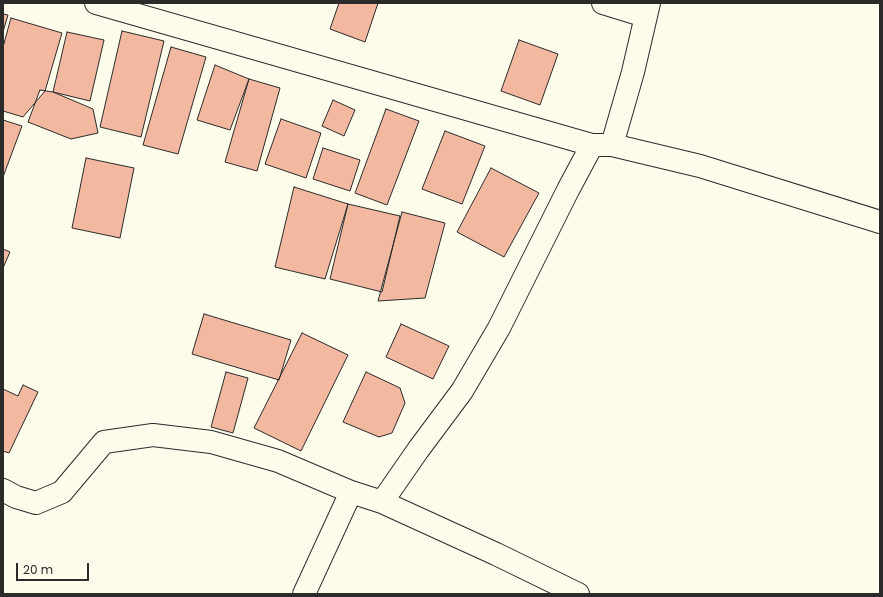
<!DOCTYPE html>
<style>
body{margin:0}
#map{position:relative;width:883px;height:597px;overflow:hidden;background:#fdfbea;font-family:Poppins,sans-serif}
canvas{display:block}
.frame{position:absolute;inset:0;border:4px solid #2b2b2b;pointer-events:none}
.scale{position:absolute;left:16px;top:563px;width:73px;height:18px;box-sizing:border-box;border:2px solid #2b2b2b;border-top:0;padding-left:5px;font-size:12px;line-height:14px;white-space:nowrap;color:#2b2b2b;-webkit-text-stroke:3px #fdfbea;paint-order:stroke}
</style>
<div id="map">
<canvas width="883" height="597"></canvas>
<div class="frame"></div>
<div class="scale">20 m</div>
</div>
<script>
const ctx = document.querySelector('canvas').getContext('2d');
ctx.lineJoin = 'round';
function fillPath(path, color) { ctx.fillStyle = color; ctx.fill(path, 'evenodd'); }
const shape = rows => new Path2D(rows.map(r => 'M' + r).join(''));
function stroke(path, color, width, dash) { ctx.strokeStyle = color; ctx.lineWidth = width; ctx.lineCap = dash ? 'butt' : 'round'; ctx.setLineDash(dash || []); ctx.stroke(path); }
const building = shape([
 [339,3,378,3,365,42,330,29,339,3],
 [3,14,8,15,3,32,3,14],
 [11,18,62,33,45,91,23,117,3,111,3,47,11,18],
 [122,31,164,41,141,137,100,127,122,31],
 [67,32,104,40,90,101,53,92,67,32],
 [519,40,558,54,540,105,501,91,519,40],
 [171,47,206,57,178,154,143,145,171,47],
 [215,65,249,79,230,130,197,120,215,65],
 [249,79,280,88,257,171,225,162,249,79],
 [40,90,53,92,93,109,98,133,71,139,28,122,40,90],
 [333,100,355,110,344,136,322,126,333,100],
 [386,109,419,121,387,205,355,193,386,109],
 [281,119,321,133,306,178,265,164,281,119],
 [3,120,22,126,3,177,3,120],
 [445,131,485,146,462,204,422,189,445,131],
 [323,148,360,160,350,191,313,179,323,148],
 [86,158,134,168,120,238,72,228,86,158],
 [491,168,539,193,504,257,457,232,491,168],
 [294,187,348,204,325,279,275,267,294,187],
 [348,204,400,216,382,292,330,279,348,204],
 [402,212,445,223,425,298,378,301,402,212],
 [3,249,10,252,3,268,3,249],
 [204,314,291,340,279,380,192,354,204,314],
 [401,324,449,346,433,379,386,357,401,324],
 [302,333,348,355,301,451,254,428,302,333],
 [226,372,248,378,233,433,211,427,226,372],
 [366,372,400,388,405,403,392,433,379,437,343,422,366,372],
 [23,385,38,392,9,453,3,451,3,389,18,396,23,385]
]);
const minor = shape([
 [96,3,592,145,612,145,700,166,880,222],
 [603,3,645,16],
 [612,145,633,72,649,3],
 [3,490,16,497,36,503,62,492,104,442,153,435,211,442,278,461,351,492,382,502,496,554,578,594],
 [382,502,418,450,462,391,499,328,568,190,592,145],
 [304,594,351,492]
]);
fillPath(building, '#f2b8a0');
stroke(building, '#2b2b2b', 1);
stroke(minor, '#2b2b2b', 24);
stroke(minor, '#fdfbea', 22);
</script>
